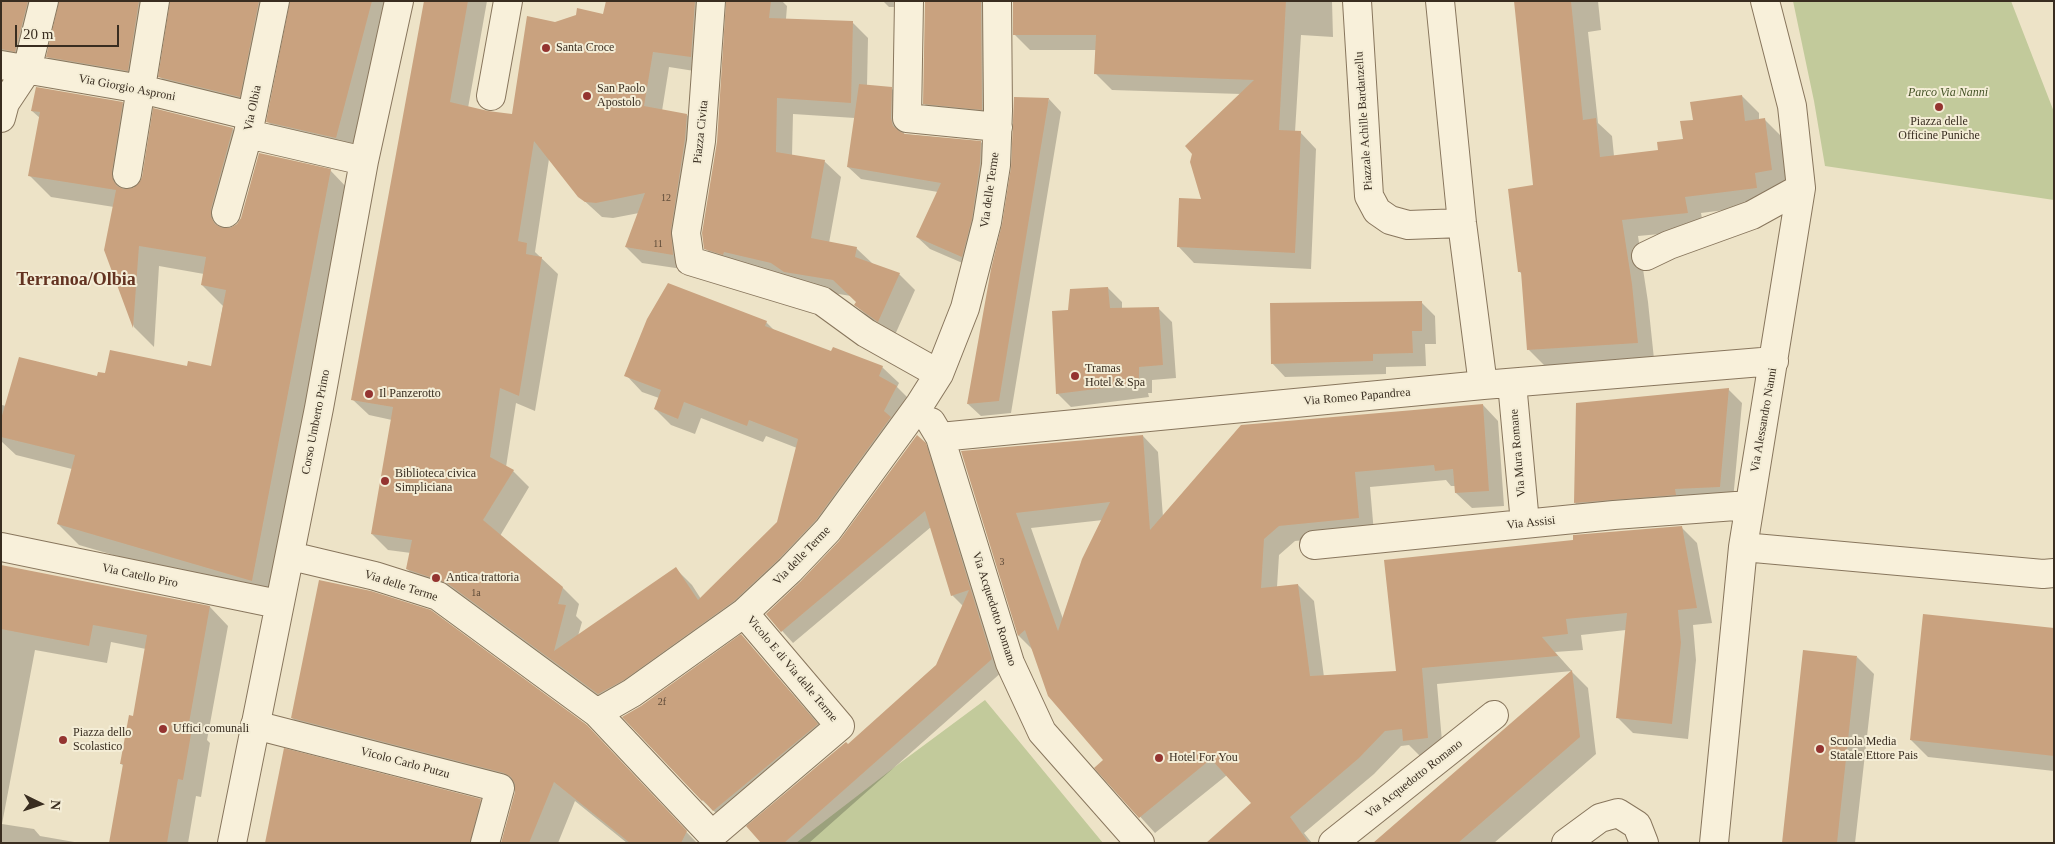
<!DOCTYPE html>
<style>
body{margin:0}
#map{position:relative;width:2055px;height:844px;overflow:hidden;background:#ede3c7;font-family:Georgia,serif}
canvas{display:block}
.frame{position:absolute;inset:0;border:2px solid #392d20;pointer-events:none}
.north{position:absolute;left:15px;top:779px;width:50px;height:50px;-webkit-text-stroke:4px #f4edd6;paint-order:stroke;rotate:94deg;font-size:14px;font-weight:700;line-height:20px;text-align:center;color:#392d20}
.north::after{content:'';display:block;margin:auto;width:18px;height:22px;background:#392d20;clip-path:polygon(50% 0,100% 100%,50% 72%,0 100%)}
.scale{position:absolute;left:15px;top:25px;width:104px;height:22px;box-sizing:border-box;border:2px solid #392d20;border-top:0;padding-left:6px;font-size:15px;line-height:18px;white-space:nowrap;color:#392d20;-webkit-text-stroke:4px #f4edd6;paint-order:stroke}
</style>
<div id="map">
<canvas width="2055" height="844"></canvas>
<div class="frame"></div>
<div class="north">N</div>
<div class="scale">20 m</div>
</div>
<script>
const ctx = document.querySelector('canvas').getContext('2d');
ctx.lineJoin = 'round';
function fillPath(path, color) { ctx.fillStyle = color; ctx.fill(path, 'evenodd'); }
const shape = rows => new Path2D(rows.map(r => 'M' + r).join(''));
function stroke(path, color, width, dash) { ctx.strokeStyle = color; ctx.lineWidth = width; ctx.lineCap = dash ? 'butt' : 'round'; ctx.setLineDash(dash || []); ctx.stroke(path); }
function label(font, color, halo, rows, align = 'center') {
  ctx.font = font + ' Georgia,serif'; ctx.lineWidth = 4; ctx.setLineDash([]); ctx.textBaseline = 'middle'; ctx.strokeStyle = halo; ctx.fillStyle = color; for (const [text, x, y, turn = 0] of rows) {
    ctx.save(); ctx.translate(x, y); ctx.rotate((+turn || 0) * Math.PI / 180); ctx.textAlign = isNaN(turn) ? turn : align; if (halo) ctx.strokeText(text, 0, 0); ctx.fillText(text, 0, 0); ctx.restore();
  }
}
const green = shape([
 [1793,1,2011,1,2054,112,2054,200,1825,166,1814,101],
 [985,700,1103,843,796,843,900,763]
]);
const shadow = shape([
 [1,1,392,1,352,154,284,138,268,122,291,2,287,2,256,113,176,93,160,77,172,2,166,2,144,86,64,73,48,57,60,2,57,2,31,67,1,59],
 [425,1,487,1,468,108,513,116,555,23,604,15,664,1,728,1,720,3,707,73,669,67,662,111,687,115,703,131,689,270,642,263,626,247,639,213,613,218,602,217,579,196,549,159,535,252,558,274,535,411,516,403,506,467,513,471,529,487,500,536,563,588,579,604,576,616,582,622,578,636,676,569,692,585,701,599,778,522,797,448,766,436,763,442,701,418,695,434,671,425,655,409,659,398,642,392,626,375,766,322,775,331,832,352,882,367,899,383,897,387,913,403,832,536,615,710,424,585,407,569,411,553,388,550,372,534,392,420,369,415,352,399],
 [728,1,782,1,787,6,786,19,852,22,868,38,867,86,891,88,904,101,904,134,981,142,993,155,974,268,930,249,917,237,938,192,861,179,848,167,855,118,793,114,792,156,824,161,841,177,829,243,856,248,873,264,899,274,915,290,894,337,872,321,856,305,857,302,851,296,802,288,722,265,705,248,718,142],
 [883,1,1013,1,1005,4,998,125,940,120,924,103,926,1,918,3,914,7,889,7],
 [1014,1,1332,1,1333,37,1301,35,1295,132,1300,132,1316,149,1311,269,1194,263,1178,246,1203,201,1241,94,1112,90,1096,74,1096,50,1030,50,1014,34],
 [1515,1,1598,1,1601,30,1588,32,1598,123,1612,136,1614,156,1659,151,1684,141,1694,121,1742,96,1759,113,1759,120,1765,120,1782,137,1788,187,1773,204,1701,213,1704,230,1638,236,1648,302,1654,359,1545,366,1528,349,1522,274,1519,271,1535,186],
 [1049,99,1061,112,1011,413,981,416,968,404,993,269],
 [122,103,143,124,133,190,233,129,254,150,232,228,330,170,351,192,273,601,79,545,58,524,72,469,16,455,1,441,2,405,6,406,106,374,188,367,212,367,223,306,202,285,204,274,159,266,154,347,134,327,106,250,114,207,51,197,30,176,40,118,32,111],
 [1108,288,1122,302,1122,309,1158,308,1172,322,1176,378,1152,380,1152,393,1148,393,1149,397,1071,407,1057,393,1069,311],
 [1422,303,1435,316,1436,344,1425,344,1426,366,1386,367,1386,374,1285,377,1272,363],
 [1728,389,1742,403,1733,500,1589,516,1575,503],
 [1483,405,1498,421,1504,506,1472,508,1456,493,1456,486,1451,486,1446,480,1370,487,1374,533,1295,541,1279,555,1277,587,1298,585,1314,601,1324,677,1397,672,1574,541,1681,527,1697,543,1712,623,1693,625,1696,660,1688,739,1633,733,1617,717,1626,630,1581,635,1583,650,1555,652,1572,671,1437,684,1443,753,1420,756,1409,745,1401,746,1374,774,1304,833,1312,843,1208,843,1253,803,1227,775,1155,833,1096,768,1105,760,1033,650,1019,636,962,452,1143,436,1158,452,1163,517],
 [1103,520,1063,619,1031,528],
 [925,444,937,457,1003,671,809,843,763,843,848,746,937,666,963,606,952,595,931,527,793,643,767,614,802,582,840,541],
 [1,567,210,607,228,626,207,740,210,743,201,797,196,796,188,843,110,843,124,766,121,764,134,717,146,649,111,642,107,663,35,650,2,824,34,829,40,836,80,843,1,843],
 [2054,629,2054,771,1928,757,1911,740],
 [741,636,831,738,728,824,703,801,624,717,642,707],
 [1857,657,1874,674,1855,843,1783,843],
 [1572,672,1588,688,1596,754,1494,843,1375,843],
 [292,718,599,740,697,843,627,843,575,801,558,843,503,843,517,791,313,739],
 [480,800,501,821,495,843,267,843]
]);
const building = shape([
 [1,1,28,1,15,52,1,49],
 [59,1,139,1,128,71,46,57],
 [170,1,259,1,240,97,158,77],
 [290,1,372,1,336,138,266,122],
 [424,1,468,1,450,102,488,111,512,114,527,16,555,22,576,15,577,8,603,14,606,1,695,1,691,57,653,52,644,106,687,114,685,139,671,230,673,255,625,247,645,193,596,203,585,202,578,197,534,141,518,241,527,243,526,254,542,257,519,396,500,388,490,457,514,470,483,520,563,587,558,604,566,605,554,651,676,567,698,600,777,522,798,439,749,420,747,426,684,402,678,419,654,409,661,390,624,376,647,319,668,283,767,321,765,326,831,351,833,347,883,366,879,376,897,386,884,411,891,417,816,520,779,559,734,601,624,680,598,694,447,583,406,569,412,540,371,534,393,407,351,400],
 [726,1,771,1,769,18,853,21,851,103,777,98,776,152,825,160,811,238,857,247,855,257,900,273,878,322,854,305,856,302,833,280,784,272,771,263,724,252,723,255,704,249,702,233,717,142],
 [925,1,981,1,982,110,923,104],
 [1013,1,1286,1,1279,130,1301,131,1295,253,1177,247,1179,198,1201,199,1190,162,1192,154,1185,146,1254,80,1094,74,1096,35,1013,35],
 [1514,1,1571,1,1583,120,1596,118,1600,157,1658,150,1657,142,1683,139,1680,121,1693,120,1690,102,1742,95,1745,121,1765,118,1772,170,1755,173,1757,188,1685,197,1688,213,1622,220,1632,284,1638,343,1527,350,1521,272,1518,272,1508,189,1533,185],
 [859,84,892,87,891,118,893,126,899,131,905,134,981,141,980,163,972,219,962,257,916,237,941,183,847,167],
 [36,87,123,102,112,172,113,180,117,186,124,189,133,188,139,183,142,177,153,108,233,128,211,209,211,217,215,224,222,228,230,228,237,224,241,218,259,153,331,169,252,581,57,524,75,455,1,437,1,419,19,357,97,376,98,372,105,373,110,350,187,366,188,361,211,366,226,290,201,285,206,257,139,246,133,328,104,250,116,190,28,176,40,112,31,111],
 [1014,97,1049,98,999,401,967,404,991,269,1002,224,1011,167],
 [1108,287,1110,308,1159,307,1163,365,1139,367,1139,380,1135,380,1136,384,1056,394,1052,311,1068,310,1070,289],
 [1422,301,1422,331,1412,331,1413,353,1373,354,1373,361,1271,364,1270,303],
 [1729,388,1720,487,1675,489,1676,495,1574,503,1576,403],
 [1483,404,1489,491,1455,493,1453,469,1435,471,1434,465,1355,472,1359,518,1279,526,1264,539,1261,588,1298,584,1310,676,1396,671,1384,560,1573,540,1573,535,1682,526,1697,608,1678,610,1681,643,1672,724,1616,718,1627,613,1566,619,1568,634,1542,637,1558,656,1422,668,1428,738,1403,741,1402,729,1385,731,1359,758,1290,817,1309,843,1206,843,1251,803,1211,759,1139,818,1094,768,1103,760,1048,696,1025,630,1018,636,961,451,1143,435,1150,530,1241,425],
 [1110,502,1082,559,1058,631,1016,513],
 [917,435,926,443,992,659,784,843,761,843,746,826,846,742,848,744,936,665,969,590,951,596,925,511,781,632,766,614,801,581,839,541],
 [1,565,210,606,189,723,193,723,183,780,178,779,167,843,109,843,123,764,120,764,129,715,133,716,147,635,93,625,89,646,1,629],
 [319,580,371,591,431,610,587,725,687,831,681,843,630,843,554,782,529,843,501,843,515,792,515,784,511,777,504,773,291,718],
 [1923,614,2054,628,2054,756,1910,740],
 [741,634,818,724,713,811,703,800,702,801,622,717,641,706],
 [1803,650,1857,656,1837,843,1782,843],
 [1572,670,1580,737,1458,843,1373,843],
 [284,748,481,799,470,843,265,843]
]);
const minor = shape([
 [711,1,701,141,686,233,690,261,822,301,866,333,939,374],
 [909,1,907,118,998,127],
 [1357,1,1369,196,1377,211,1390,220,1408,225,1462,223],
 [1440,1,1462,223,1483,385],
 [1,65,141,89,251,116],
 [491,96,508,1],
 [1,118,5,103,27,70,44,1],
 [248,134,364,161],
 [127,174,155,1],
 [226,213,248,134,275,1],
 [1646,256,1669,245,1752,215,1801,188],
 [1512,383,1525,523],
 [931,422,940,437,1010,663,1042,732,1140,843],
 [940,437,1483,385,1774,361],
 [1314,545,1614,515,1749,505],
 [1,547,278,604],
 [1743,547,2043,574,2054,573],
 [291,556,375,576,438,596,597,713,632,693,744,613,790,570,828,530,920,404,939,374,965,308,987,222,996,165,998,111,997,1],
 [597,713,712,835,840,726,744,613],
 [255,725,500,788,485,843],
 [232,843,319,408,364,161,399,1],
 [1333,843,1494,715],
 [1566,843,1600,818,1618,813,1637,825,1644,843],
 [1714,843,1743,547,1801,188,1792,106,1765,1]
]);
const markers = [
 [546,48,5,"#943430"],
 [587,96,5,"#943430"],
 [1939,107,5,"#943430"],
 [1075,376,5,"#943430"],
 [369,394,5,"#943430"],
 [385,481,5,"#943430"],
 [436,578,5,"#943430"],
 [163,729,5,"#943430"],
 [63,740,5,"#943430"],
 [1820,749,5,"#943430"],
 [1159,758,5,"#943430"]
];
const numberNames = [
 ["12",666,198],
 ["11",658,244],
 ["3",1002,562],
 ["1a",476,593],
 ["2f",662,702]
];
const poiNames = [
 ["Santa Croce",556,48],
 ["San Paolo",597,89],
 ["Apostolo",597,103],
 ["Piazza delle",1939,122,"center"],
 ["Officine Puniche",1939,136,"center"],
 ["Tramas",1085,369],
 ["Hotel & Spa",1085,383],
 ["Il Panzerotto",379,394],
 ["Biblioteca civica",395,474],
 ["Simpliciana",395,488],
 ["Antica trattoria",446,578],
 ["Uffici comunali",173,729],
 ["Piazza dello",73,733],
 ["Scolastico",73,747],
 ["Scuola Media",1830,742],
 ["Statale Ettore Pais",1830,756],
 ["Hotel For You",1169,758]
];
const streetNames = [
 ["Via Giorgio Asproni",127,88,11],
 ["Via Olbia",253,108,-78],
 ["Piazzale Achille Bardanzellu",1364,121,-94],
 ["Piazza Civita",701,132,-84],
 ["Via delle Terme",990,190,-82],
 ["Via Romeo Papandrea",1357,397,-5],
 ["Via Alessandro Nanni",1764,420,-80],
 ["Corso Umberto Primo",316,422,-79],
 ["Via Mura Romane",1518,453,-95],
 ["Via Assisi",1531,523,-6],
 ["Via delle Terme",802,556,-46],
 ["Via Catello Piro",140,576,12],
 ["Via delle Terme",401,586,18],
 ["Via Acquedotto Romano",994,609,72],
 ["Vicolo E di Via delle Terme",792,669,50],
 ["Vicolo Carlo Putzu",405,763,15],
 ["Via Acquedotto Romano",1414,779,-38]
];
const parkNames = [
 ["Parco Via Nanni",1948,93]
];
const districtNames = [
 ["Terranoa/Olbia",76,280]
];
fillPath(green, '#c2ca9b');
fillPath(shadow, '#0003');
fillPath(building, '#c9a27f');
stroke(minor, '#88765d', 30);
stroke(minor, '#f8f0da', 28);
for (const [x, y, r, color] of markers) { const dot = new Path2D(); dot.arc(x, y, r, 0, 2 * Math.PI); ctx.fillStyle = color; ctx.fill(dot); stroke(dot, '#f4edd6', 2); }
label('10px', '#5d4a38', null, numberNames);
label('12px', '#392d20', '#f4edd6', poiNames, 'left');
label('12px', '#392d20', '#f4edd6', streetNames);
label('italic 12px', '#465428', '#f4edd6', parkNames);
label('bold 18px', '#633321', '#f4edd6', districtNames);
</script>
